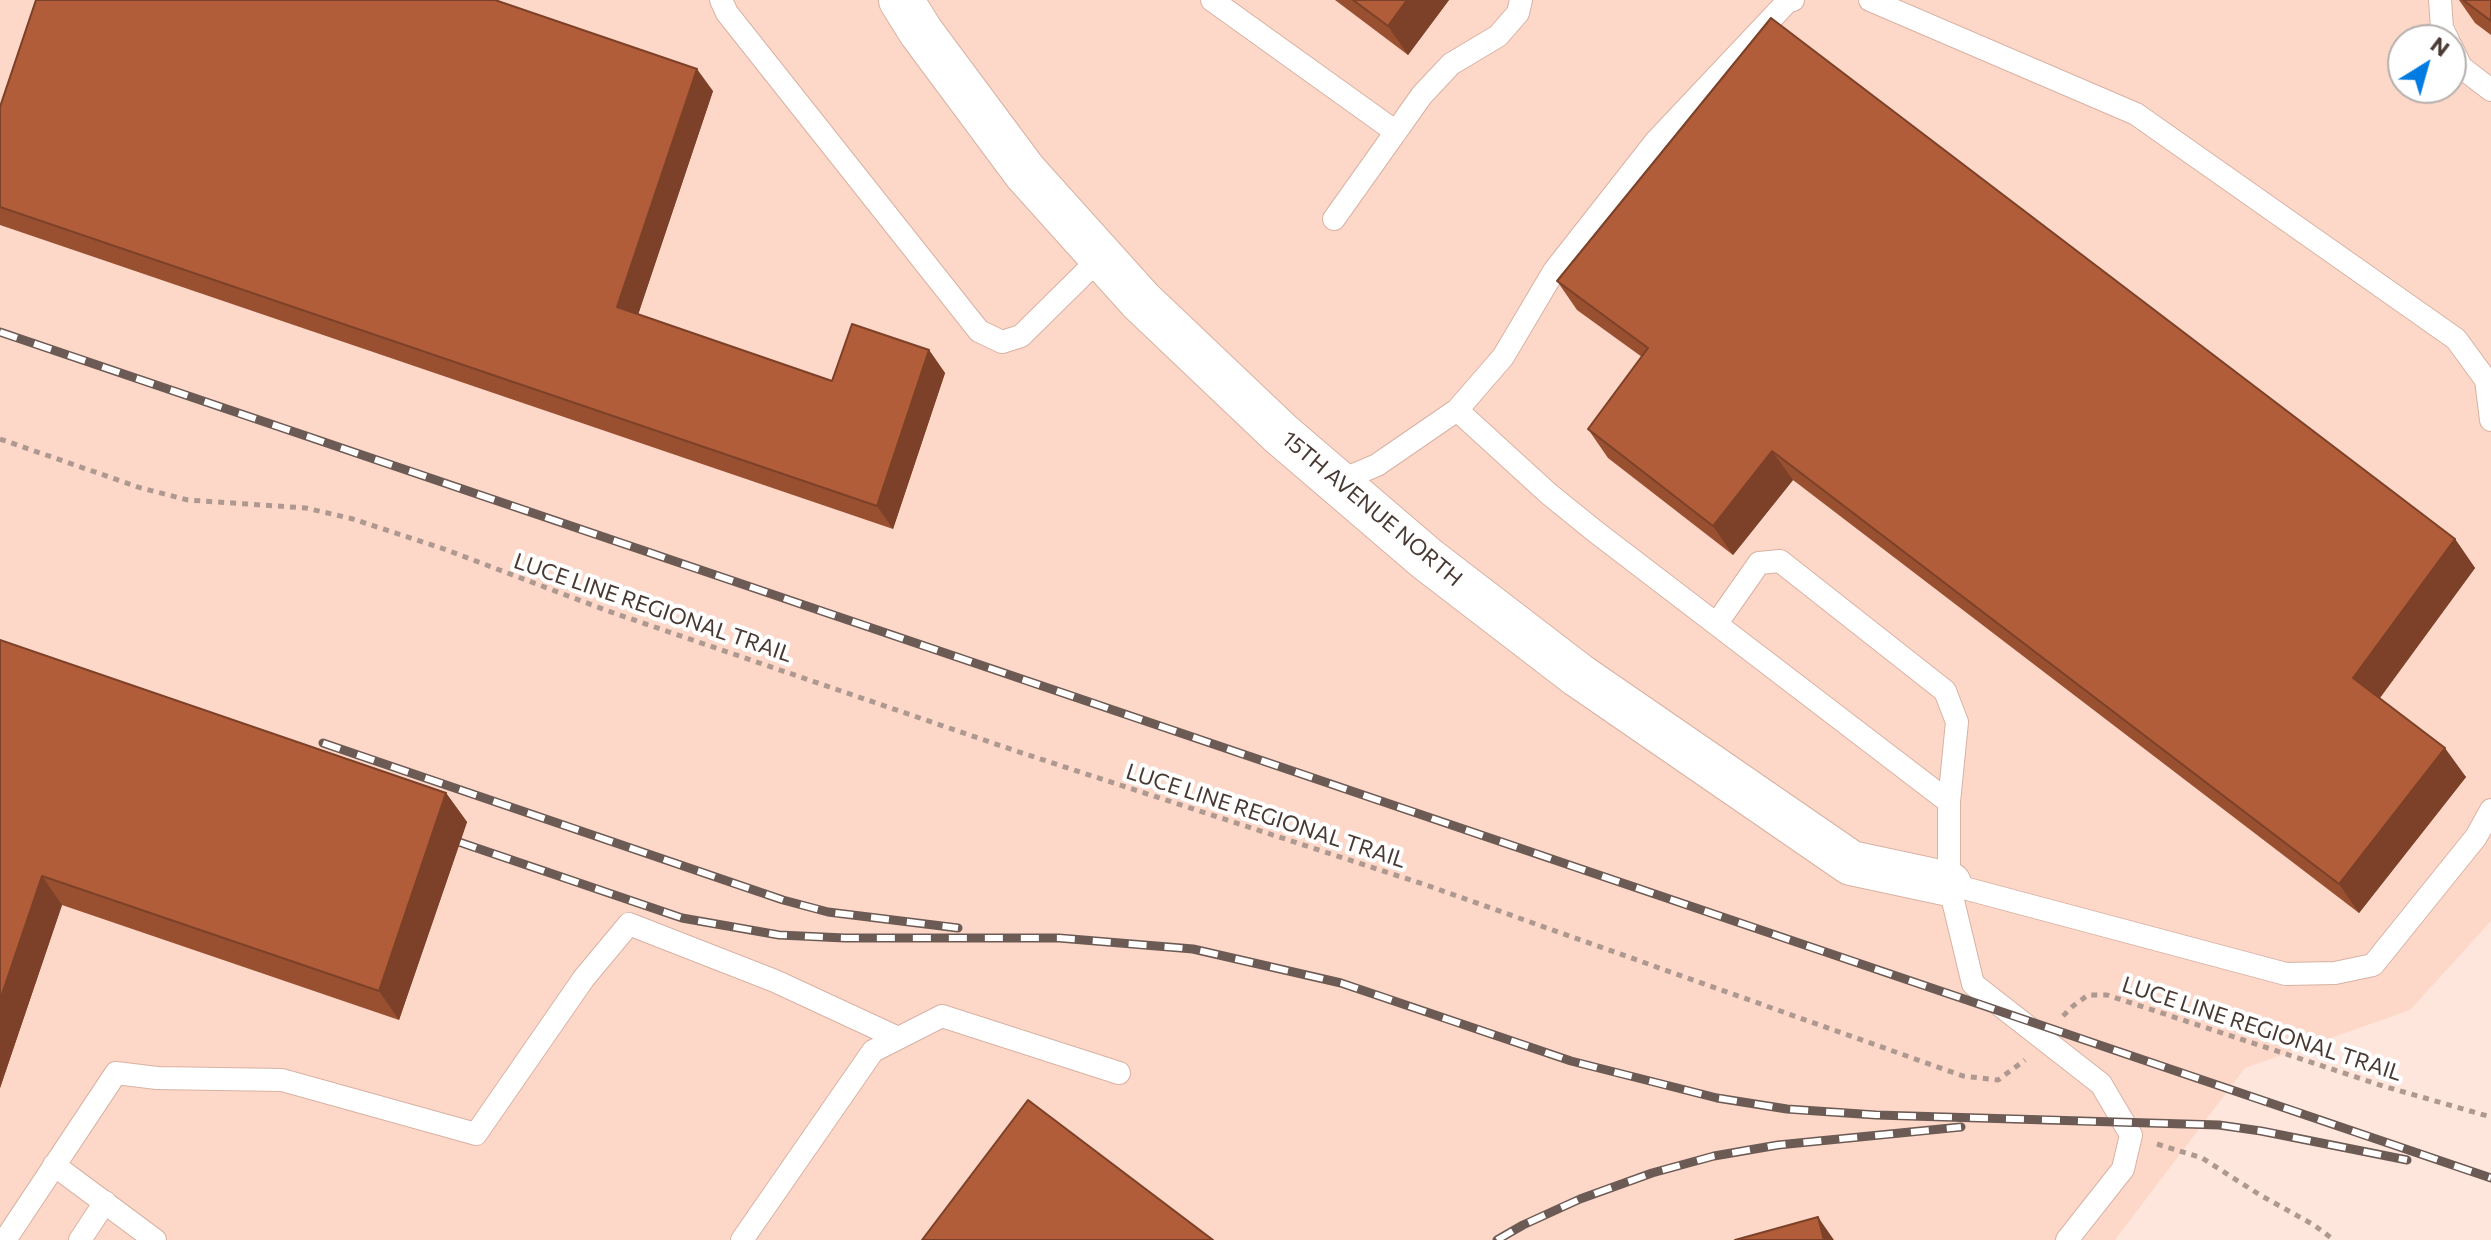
<!DOCTYPE html>
<style>
body{margin:0}
#map{position:relative;width:2491px;height:1240px;overflow:hidden;background:#fee6dc;font-family:Commissioner,sans-serif}
canvas{display:block}
.north{position:absolute;left:2387px;top:24px;width:80px;height:80px;box-sizing:border-box;background:#fff;border:2px solid #b6b0ad;border-radius:50%;rotate:37deg;font-size:22px;font-weight:700;line-height:32px;text-align:center;color:#493933}
.north::after{content:'';display:block;margin:auto;width:28px;height:36px;background:#007be1;clip-path:polygon(50% 0,100% 100%,50% 72%,0 100%)}
</style>
<div id="map">
<canvas width="2491" height="1240"></canvas>
<div class="north">N</div>
</div>
<script>
const ctx = document.querySelector('canvas').getContext('2d');
ctx.lineJoin = 'round';
function fillPath(path, color) { ctx.fillStyle = color; ctx.fill(path, 'evenodd'); }
const shape = rows => new Path2D(rows.map(r => 'M' + r).join(''));
function stroke(path, color, width, dash) { ctx.strokeStyle = color; ctx.lineWidth = width; ctx.lineCap = dash ? 'butt' : 'round'; ctx.setLineDash(dash || []); ctx.stroke(path); }
function label(font, color, halo, rows, align = 'center') {
  ctx.font = font + ' Commissioner,sans-serif'; ctx.lineWidth = 8; ctx.setLineDash([]); ctx.textBaseline = 'middle'; ctx.strokeStyle = halo; ctx.fillStyle = color; for (const [text, x, y, turn = 0] of rows) {
    ctx.save(); ctx.translate(x, y); ctx.rotate((+turn || 0) * Math.PI / 180); ctx.textAlign = isNaN(turn) ? turn : align; if (halo) ctx.strokeText(text, 0, 0); ctx.fillText(text, 0, 0); ctx.restore();
  }
}
const built = shape([
 [0,0,2491,0,2491,921,2410,1010,2245,1068,2115,1240,0,1240],
 [2403,40,2451,40,2451,88,2403,88]
]);
const path = shape([
 [0,439,141,488,188,500,306,508,353,519,444,549,608,611,1019,752,1429,886,1963,1076,1998,1080,2025,1060],
 [2063,1016,2073,1006,2088,995,2107,995,2383,1086,2491,1117],
 [2157,1144,2202,1158,2260,1195,2314,1225,2334,1240]
]);
const lane = shape([
 [721,0,727,13,979,331,1002,342,1021,336,1101,257],
 [1212,0,1396,132],
 [1793,0,1788,1,1656,141,1554,271,1503,357,1457,410,1549,494,1596,532,1949,802],
 [1870,0,2136,114,2456,339,2486,380,2491,420],
 [2440,0,2442,28,2448,40],
 [2451,46,2461,67,2491,90],
 [1334,219,1422,95,1451,64,1498,36,1518,13,1521,0],
 [1337,482,1377,465,1457,410],
 [1717,623,1759,563,1780,561,1945,691,1957,722,1949,802,1949,884,2286,974,2335,973,2373,965,2476,837,2491,810],
 [1949,884,1973,984,2101,1084,2131,1135,2123,1169,2067,1240],
 [54,1165,155,1240],
 [5,1240,116,1073,157,1078,282,1080,476,1134,584,978,629,924,775,981,898,1038],
 [80,1240,105,1202],
 [742,1240,873,1051,942,1016,1119,1073]
]);
const street = shape([
 [901,0,921,32,1025,172,1141,301,1281,434,1427,559,1578,675,1851,863,1949,884]
]);
const rail = shape([
 [0,332,2491,1178],
 [323,743,783,900,828,912,958,928],
 [459,842,682,918,779,935,845,938,1059,938,1193,949,1341,983,1571,1061,1717,1098,1787,1109,1876,1115,2219,1125,2261,1131,2407,1160],
 [1497,1240,1523,1225,1580,1199,1652,1173,1714,1156,1778,1145,1961,1127]
]);
const wall = shape([
 [1335,0,1449,0,1408,55],
 [2459,0,2491,0,2491,35,2475,23],
 [713,91,638,314,832,381,929,350,945,373,893,529,0,225,0,107],
 [1557,281,2455,539,2475,568,2380,698,2466,777,2359,913,1793,480,1733,555,1608,458,1588,429,1642,357,1577,310],
 [0,640,446,793,467,822,399,1020,62,905,0,1088]
]);
const shadedWall = shape([
 [1407,0,1449,0,1408,55,1388,26],
 [697,69,713,91,633,330,617,307],
 [929,350,945,373,893,529,877,506],
 [1772,451,1793,480,1733,555,1713,526],
 [2455,539,2475,568,2373,707,2353,678],
 [2445,748,2466,777,2359,913,2339,884],
 [446,793,467,822,399,1020,379,991],
 [42,876,62,905,0,1088,0,1000],
 [1818,1217,1834,1240,1824,1240]
]);
const building = shape([
 [36,0,495,0,697,69,617,307,832,381,852,324,929,350,877,506,0,207,0,107,36,0],
 [1353,0,1407,0,1388,26,1353,0],
 [2463,0,2491,0,2491,21,2463,0],
 [1771,18,2455,539,2353,678,2445,748,2339,884,1772,451,1713,526,1588,429,1648,348,1557,281,1771,18],
 [0,640,446,793,379,991,42,876,0,1000,0,640],
 [1028,1100,1213,1240,922,1240,1028,1100],
 [1818,1217,1824,1240,1735,1240,1818,1217]
]);
const streetNames = [
 ["15TH AVENUE NORTH",1372,509,40],
 ["LUCE LINE REGIONAL TRAIL",653,608,19],
 ["LUCE LINE REGIONAL TRAIL",1266,816,18],
 ["LUCE LINE REGIONAL TRAIL",2262,1029,18]
];
fillPath(built, '#fdd7c8');
stroke(lane, '#d8b2a3', 24);
stroke(street, '#d8b2a3', 46);
stroke(path, '#ae9991', 5, [6, 6]);
stroke(lane, '#fff', 22);
stroke(street, '#fff', 44);
stroke(rail, '#6c5b54', 9);
stroke(rail, '#fff', 6, [18]);
fillPath(wall, '#985031');
fillPath(shadedWall, '#7c4128');
fillPath(building, '#b15d39');
stroke(building, '#7c4128', 2);
label('22px', '#493933', '#fff', streetNames);
</script>
